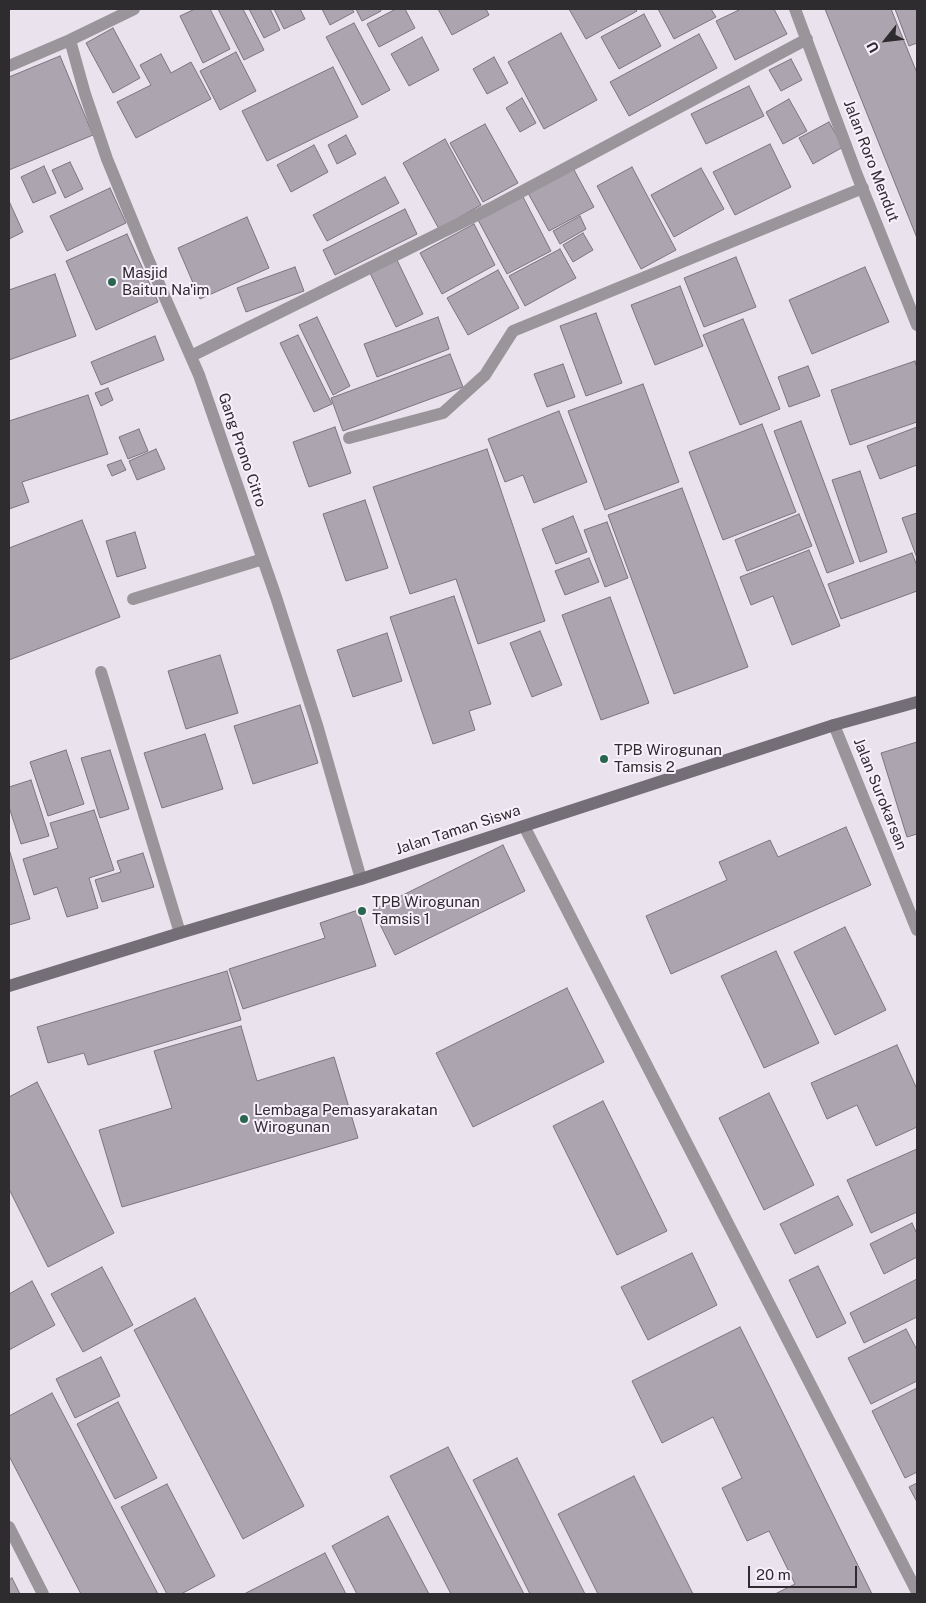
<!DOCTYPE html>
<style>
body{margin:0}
#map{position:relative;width:926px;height:1603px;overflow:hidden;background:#eae2ed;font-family:"Public Sans",sans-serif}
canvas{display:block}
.frame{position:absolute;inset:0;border:10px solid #2f2c30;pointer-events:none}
.north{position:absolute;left:861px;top:15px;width:50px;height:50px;-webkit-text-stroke:4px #f8f0fb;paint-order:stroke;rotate:241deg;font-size:14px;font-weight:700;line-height:20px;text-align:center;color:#2f2c30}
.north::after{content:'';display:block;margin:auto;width:18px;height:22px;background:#2f2c30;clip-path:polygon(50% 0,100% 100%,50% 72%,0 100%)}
.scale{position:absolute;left:748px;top:1566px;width:109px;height:22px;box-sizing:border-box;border:2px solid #2f2c30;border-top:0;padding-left:6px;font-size:15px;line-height:18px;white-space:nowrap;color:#2f2c30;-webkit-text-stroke:4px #f8f0fb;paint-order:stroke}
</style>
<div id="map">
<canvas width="926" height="1603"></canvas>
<div class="frame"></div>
<div class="north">U</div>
<div class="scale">20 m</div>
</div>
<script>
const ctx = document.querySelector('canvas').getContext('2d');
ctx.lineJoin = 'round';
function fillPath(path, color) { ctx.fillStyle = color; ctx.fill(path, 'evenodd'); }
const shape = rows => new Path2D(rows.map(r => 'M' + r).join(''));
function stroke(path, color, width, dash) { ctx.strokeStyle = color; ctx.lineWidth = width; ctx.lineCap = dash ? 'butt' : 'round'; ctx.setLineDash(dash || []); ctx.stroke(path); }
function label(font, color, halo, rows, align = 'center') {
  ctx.font = font + ' "Public Sans",sans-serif'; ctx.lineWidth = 4; ctx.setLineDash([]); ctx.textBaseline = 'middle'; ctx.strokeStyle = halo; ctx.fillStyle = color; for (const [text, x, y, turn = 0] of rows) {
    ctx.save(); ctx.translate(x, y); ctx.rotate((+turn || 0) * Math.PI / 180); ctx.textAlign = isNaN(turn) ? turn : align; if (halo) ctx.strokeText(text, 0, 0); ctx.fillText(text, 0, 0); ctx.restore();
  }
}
const building = shape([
 [195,9,210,9,230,49,203,63,180,16,195,9],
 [218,9,243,9,264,50,244,60,218,9],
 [249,9,270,9,280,30,264,38,249,9],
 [274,9,300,9,305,19,284,29,274,9],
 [322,9,352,9,354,12,330,25,322,9],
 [356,9,380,9,381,11,362,21,356,9],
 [396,9,405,9,415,28,379,47,367,24,396,9],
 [438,9,486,9,489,15,452,35,438,9],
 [569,9,635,9,637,11,586,39,569,9],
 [658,9,711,9,716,17,674,39,658,9],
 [741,9,774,9,787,34,735,60,716,21,741,9],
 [825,9,891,9,917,73,917,238,825,9],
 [895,9,917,9,917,43,909,46,895,9],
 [644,14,661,46,619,69,601,37,644,14],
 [354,23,390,90,362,105,326,37,354,23],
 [113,28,140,78,113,93,86,43,113,28],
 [561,33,597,100,544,129,508,62,561,33],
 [699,34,717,68,629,116,610,82,699,34],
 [422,37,439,70,409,86,391,54,422,37],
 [236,52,256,91,220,110,200,71,236,52],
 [161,54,171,73,191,62,211,99,136,138,117,102,151,85,140,65,161,54],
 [60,56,93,135,9,170,9,77,60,56],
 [494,57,508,83,487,94,473,69,494,57],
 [791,59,802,80,781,91,769,70,791,59],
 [333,67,358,117,267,161,242,111,333,67],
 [749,86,764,116,706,144,691,114,749,86],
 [522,98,536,123,520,132,506,108,522,98],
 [789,99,807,131,783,144,766,112,789,99],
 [829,122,843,147,813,164,799,138,829,122],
 [485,124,518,183,483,202,450,143,485,124],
 [346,135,356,154,337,164,328,145,346,135],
 [445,139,481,205,439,229,403,163,445,139],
 [770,144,791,187,735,215,713,172,770,144],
 [314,145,328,172,291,192,277,165,314,145],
 [70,162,83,189,65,198,52,170,70,162],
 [44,166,56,193,33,203,21,177,44,166],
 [632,167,676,250,641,269,597,186,632,167],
 [573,168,594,207,549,231,528,193,573,168],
 [701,168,724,209,674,237,651,195,701,168],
 [385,177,399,203,327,241,313,215,385,177],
 [110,188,126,223,67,251,50,216,110,188],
 [522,195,551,251,507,274,477,218,522,195],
 [9,201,23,232,9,239,9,201],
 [405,209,417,234,335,275,323,250,405,209],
 [580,216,586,229,560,244,553,231,580,216],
 [247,217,269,268,200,299,178,248,247,217],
 [474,224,495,265,442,294,420,253,474,224],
 [583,233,593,250,573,262,563,245,583,233],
 [127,234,158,302,96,330,66,261,127,234],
 [560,249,576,278,525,306,509,276,560,249],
 [736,257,756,307,704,327,684,278,736,257],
 [397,260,423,314,396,327,370,273,397,260],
 [295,267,304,291,246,312,237,288,295,267],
 [865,267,889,322,812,354,789,300,865,267],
 [498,270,519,308,468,335,447,298,498,270],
 [55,274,76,336,9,360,9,290,55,274],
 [680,286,703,346,655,365,631,305,680,286],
 [596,313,622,383,586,396,560,326,596,313],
 [317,317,350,386,333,395,299,325,317,317],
 [438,317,449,349,377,377,364,344,438,317],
 [743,319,780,409,740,425,703,335,743,319],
 [298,335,332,404,314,412,280,343,298,335],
 [155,336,164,360,101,385,91,362,155,336],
 [450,354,463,387,343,431,331,398,450,354],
 [915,361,917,369,917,422,850,445,831,390,915,361],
 [563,364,575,397,547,407,534,374,563,364],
 [808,366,820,396,789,407,778,377,808,366],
 [643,384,679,482,605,510,568,411,643,384],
 [108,388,113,400,101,406,95,393,108,388],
 [88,395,108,454,22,482,29,502,9,509,9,421,88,395],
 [559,411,587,482,534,503,523,475,505,482,488,439,559,411],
 [801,421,854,563,827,573,774,431,801,421],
 [762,424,796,512,723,540,689,452,762,424],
 [335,427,351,473,309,487,293,442,335,427],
 [917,427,917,465,880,479,867,446,917,427],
 [139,429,148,451,128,459,119,437,139,429],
 [156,449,165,469,137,480,129,461,156,449],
 [487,449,545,621,478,644,456,579,410,594,373,487,487,449],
 [121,460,126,470,112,476,107,465,121,460],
 [860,471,887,552,860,562,832,480,860,471],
 [682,488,748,667,674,694,608,515,682,488],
 [365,500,388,568,346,581,323,514,365,500],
 [917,513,917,558,902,518,917,513],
 [799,514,812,546,747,571,735,540,799,514],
 [573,516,587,552,556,564,542,529,573,516],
 [82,520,120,617,9,660,9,548,82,520],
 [607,522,628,578,605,587,584,530,607,522],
 [135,532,146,568,117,577,106,541,135,532],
 [809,550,840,626,792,645,773,596,751,605,740,577,809,550],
 [912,553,917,566,917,591,841,619,828,584,912,553],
 [589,558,599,582,565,595,555,571,589,558],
 [454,596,491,704,469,711,475,730,433,744,390,617,454,596],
 [610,597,649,703,601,720,562,615,610,597],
 [540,631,562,685,532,697,510,643,540,631],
 [387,633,402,681,353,697,337,650,387,633],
 [220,655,238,713,186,729,168,671,220,655],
 [300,705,318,763,253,784,234,726,300,705],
 [205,734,223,789,162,808,144,753,205,734],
 [917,742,917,834,907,837,881,753,917,742],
 [66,750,84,804,48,816,30,762,66,750],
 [110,750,129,809,100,818,81,758,110,750],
 [31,780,49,836,21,844,9,807,9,787,31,780],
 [94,810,114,870,89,878,98,908,67,917,57,887,34,895,23,859,58,848,50,823,94,810],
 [846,827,871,885,671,974,646,916,727,880,719,862,770,840,778,857,846,827],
 [503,845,525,891,395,955,373,910,503,845],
 [9,849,30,919,9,925,9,849],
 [143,853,154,887,102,902,95,880,121,872,117,861,143,853],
 [358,910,376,966,243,1009,229,969,325,938,320,923,358,910],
 [845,927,886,1010,835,1035,794,952,845,927],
 [776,951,819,1043,764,1068,721,976,776,951],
 [227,971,241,1020,88,1065,84,1053,48,1063,37,1027,227,971],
 [567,988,604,1062,473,1127,436,1053,567,988],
 [241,1026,257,1081,334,1057,358,1138,122,1207,99,1130,172,1108,154,1051,241,1026],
 [897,1045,917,1089,917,1127,876,1146,857,1105,827,1119,811,1083,897,1045],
 [37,1082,114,1233,48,1267,9,1189,9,1097,37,1082],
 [769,1093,814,1185,764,1210,719,1118,769,1093],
 [603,1101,667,1231,617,1255,553,1126,603,1101],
 [917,1149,917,1212,871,1233,847,1180,917,1149],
 [838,1196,853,1225,795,1254,780,1224,838,1196],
 [912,1223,917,1234,917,1257,884,1274,870,1244,912,1223],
 [692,1253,717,1305,648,1340,621,1287,692,1253],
 [818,1266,846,1323,817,1338,789,1280,818,1266],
 [102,1267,133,1325,83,1352,51,1294,102,1267],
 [917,1279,917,1317,864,1343,850,1313,917,1279],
 [32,1281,55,1325,9,1350,9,1294,32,1281],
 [195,1298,304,1506,243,1539,134,1330,195,1298],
 [740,1327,771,1389,872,1594,775,1594,795,1584,769,1531,747,1541,722,1488,742,1478,713,1417,662,1443,632,1381,740,1327],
 [906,1329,917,1350,917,1381,871,1404,848,1358,906,1329],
 [101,1357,120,1396,75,1418,56,1379,101,1357],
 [917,1388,917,1472,905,1478,872,1411,917,1388],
 [52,1393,158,1594,81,1594,9,1456,9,1416,52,1393],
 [118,1402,157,1478,115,1499,77,1424,118,1402],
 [448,1447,524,1594,451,1594,390,1476,448,1447],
 [517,1458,585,1594,530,1594,473,1480,517,1458],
 [634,1476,693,1594,598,1594,558,1514,634,1476],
 [917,1483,917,1502,909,1487,917,1483],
 [167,1484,215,1576,181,1594,167,1594,121,1507,167,1484],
 [388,1516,429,1594,357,1594,332,1546,388,1516],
 [325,1553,346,1594,244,1594,325,1553],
 [12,1578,20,1594,9,1594,9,1580,12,1578]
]);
const minor = shape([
 [795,9,857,175,917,325],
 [70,40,85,94,107,159,148,259,199,375,276,597,317,725,361,879],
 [9,66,70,40,134,9],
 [191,356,491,208,807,39],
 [349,438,443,413,485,375,513,331,863,188],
 [133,599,263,559],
 [101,672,180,933],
 [834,725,917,930],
 [524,826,917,1592],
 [9,1527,43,1594]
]);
const secondary = shape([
 [9,986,180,933,361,879,834,725,917,702]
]);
const markers = [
 [112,282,5,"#29654f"],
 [604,759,5,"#29654f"],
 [362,911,5,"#29654f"],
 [244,1119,5,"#29654f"]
];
const streetNames = [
 ["Jalan Roro Mendut",871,161,69],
 ["Gang Prono Citro",242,450,71],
 ["Jalan Surokarsan",880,794,68],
 ["Jalan Taman Siswa",458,830,-18]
];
const poiNames = [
 ["Masjid",122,273],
 ["Baitun Na'im",122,290],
 ["TPB Wirogunan",614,750],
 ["Tamsis 2",614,767],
 ["TPB Wirogunan",372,902],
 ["Tamsis 1",372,919],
 ["Lembaga Pemasyarakatan",254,1110],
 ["Wirogunan",254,1127]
];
fillPath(building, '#aca5af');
stroke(building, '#7c757f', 1);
stroke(minor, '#99959a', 12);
stroke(secondary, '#746f76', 12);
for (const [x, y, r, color] of markers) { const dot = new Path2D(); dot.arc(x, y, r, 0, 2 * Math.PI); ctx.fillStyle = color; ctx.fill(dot); stroke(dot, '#f8f0fb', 2); }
label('15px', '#2f2c30', '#f8f0fb', streetNames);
label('15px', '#2f2c30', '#f8f0fb', poiNames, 'left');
</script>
